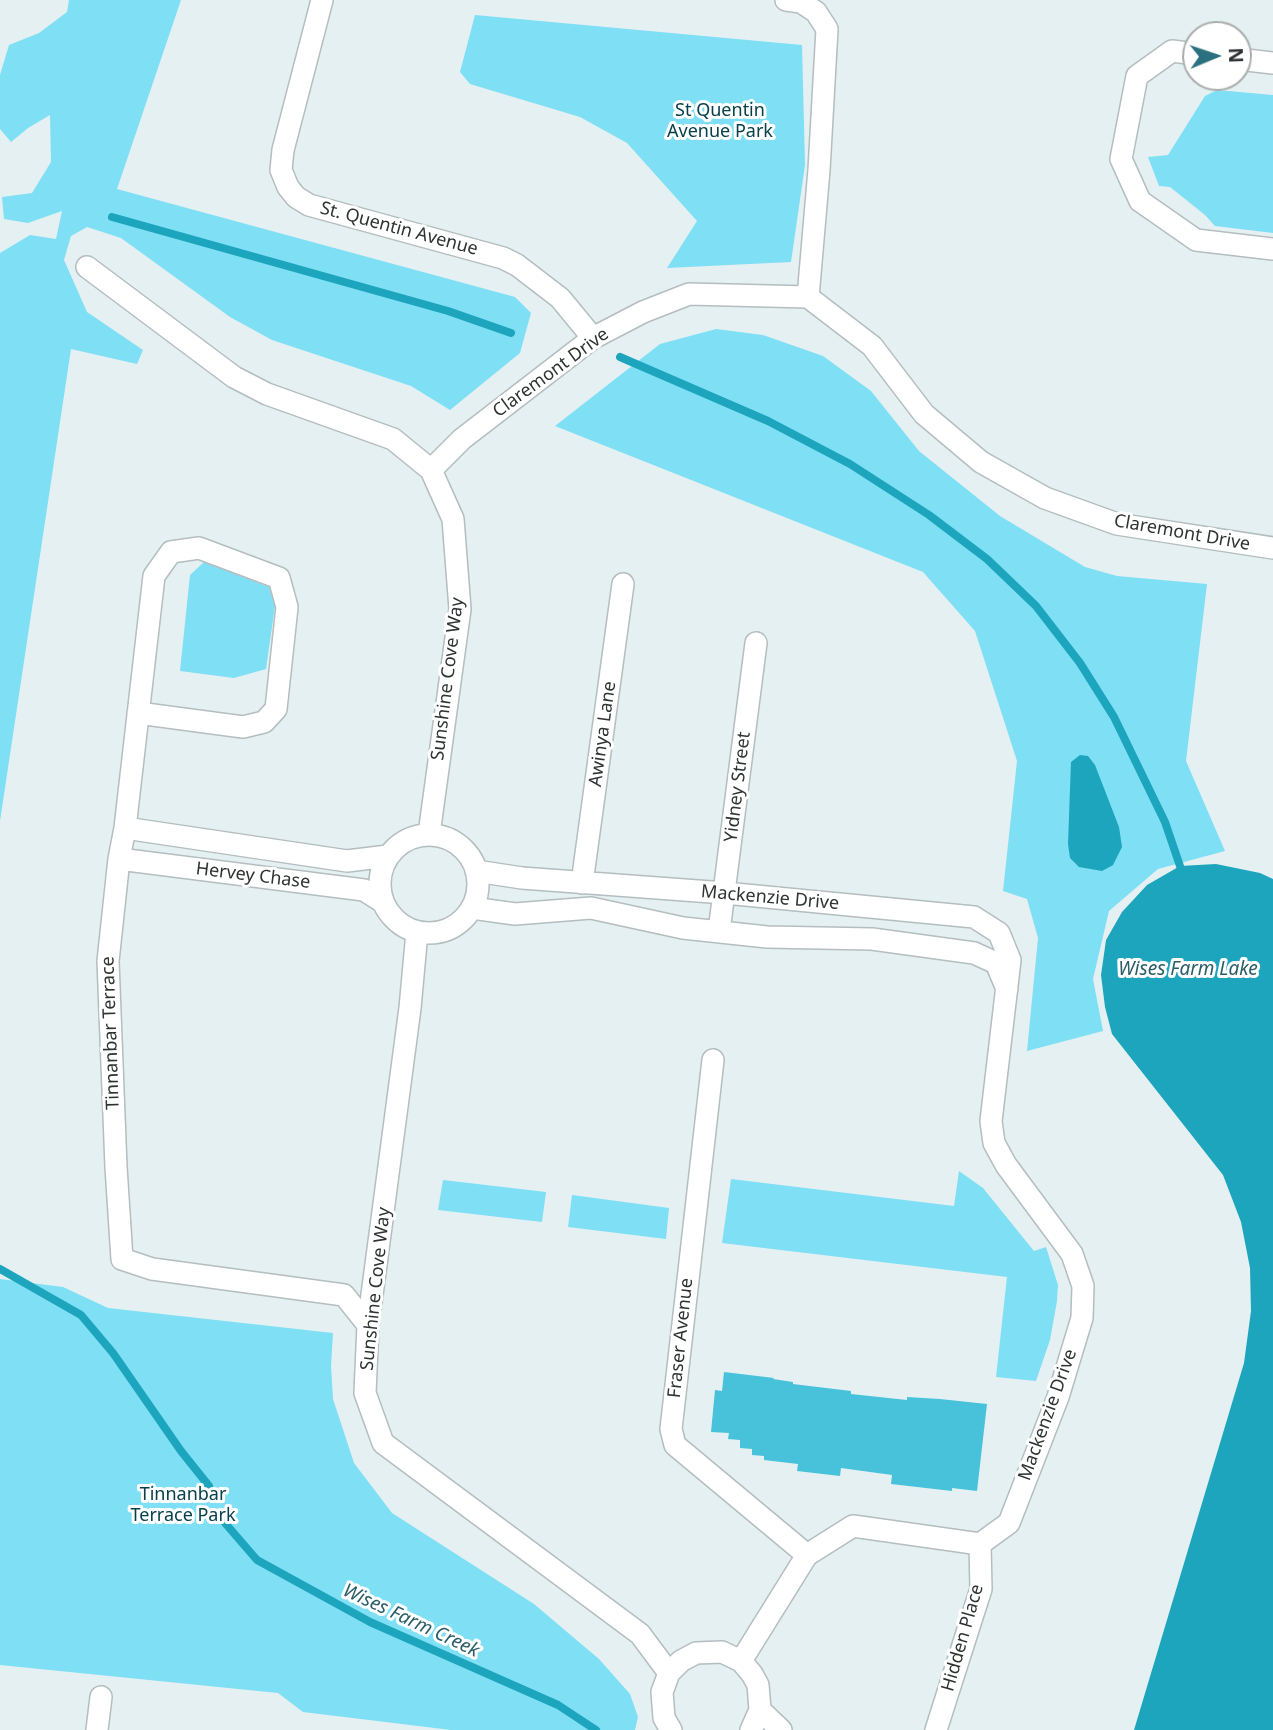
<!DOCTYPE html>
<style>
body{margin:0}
#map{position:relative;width:1273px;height:1730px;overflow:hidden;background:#e5f0f2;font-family:"Noto Sans",sans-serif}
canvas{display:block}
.north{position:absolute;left:1182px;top:21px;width:70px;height:70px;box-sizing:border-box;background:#fff;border:2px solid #abadad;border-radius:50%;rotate:88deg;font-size:19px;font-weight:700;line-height:28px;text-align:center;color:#2e3233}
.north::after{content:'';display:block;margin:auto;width:24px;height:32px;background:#2a707e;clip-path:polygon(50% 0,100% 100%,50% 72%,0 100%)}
</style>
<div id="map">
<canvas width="1273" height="1730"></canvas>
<div class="north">N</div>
</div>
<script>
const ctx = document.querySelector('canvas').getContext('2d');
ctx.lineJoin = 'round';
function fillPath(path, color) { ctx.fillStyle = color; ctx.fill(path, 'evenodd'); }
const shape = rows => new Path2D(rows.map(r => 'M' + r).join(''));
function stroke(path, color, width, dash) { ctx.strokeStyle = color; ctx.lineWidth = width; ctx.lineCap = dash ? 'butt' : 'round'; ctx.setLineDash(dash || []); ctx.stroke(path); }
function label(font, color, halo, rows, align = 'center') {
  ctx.font = font + ' "Noto Sans",sans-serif'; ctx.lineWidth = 6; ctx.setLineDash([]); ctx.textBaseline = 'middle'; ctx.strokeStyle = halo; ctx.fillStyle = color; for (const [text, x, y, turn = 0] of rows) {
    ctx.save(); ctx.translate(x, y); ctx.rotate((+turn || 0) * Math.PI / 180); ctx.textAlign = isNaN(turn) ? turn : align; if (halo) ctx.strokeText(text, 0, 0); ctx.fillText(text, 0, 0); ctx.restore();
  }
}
const green = shape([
 [69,0,181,0,117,189,515,297,531,313,520,353,450,410,411,386,272,340,230,317,121,238,87,227,71,236,64,260,87,312,143,350,137,364,71,349,0,821,0,253,30,235,56,239,62,211,28,223,4,219,2,197,32,193,51,162,50,115,28,128,11,142,0,129,0,75,9,45,39,33,67,12],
 [475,15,802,45,805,165,791,262,667,268,697,221,627,143,580,117,470,84,460,72],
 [1217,90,1273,95,1273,233,1215,226,1205,215,1170,187,1159,186,1148,157,1168,155,1205,96],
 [716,329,763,335,823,356,871,391,919,451,1000,516,1085,567,1117,576,1207,584,1186,761,1225,851,1158,869,1109,911,1093,979,1103,1031,1027,1051,1038,938,1027,899,1003,891,1017,761,975,631,923,572,555,426,660,344],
 [204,562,269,587,275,606,266,669,234,678,180,671,190,575],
 [959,1171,983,1188,1034,1251,1046,1247,1058,1285,1057,1301,1050,1340,1036,1381,996,1377,1007,1277,722,1243,731,1179,954,1206],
 [443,1180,546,1192,542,1222,438,1210],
 [572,1195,669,1208,666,1239,568,1227],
 [0,1279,63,1287,108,1308,333,1333,331,1366,333,1399,354,1463,392,1513,534,1604,599,1659,630,1694,638,1717,635,1730,451,1730,303,1712,278,1693,0,1665]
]);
const water = shape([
 [1080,755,1088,756,1095,765,1119,827,1122,847,1113,865,1102,871,1079,867,1070,858,1068,844,1071,762],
 [1216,864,1260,873,1273,879,1273,1730,1134,1730,1244,1363,1251,1311,1250,1268,1241,1222,1223,1175,1112,1034,1105,1007,1101,975,1106,940,1122,912,1147,885,1180,866]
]);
const stream = shape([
 [112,217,448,311,511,333],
 [620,357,768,421,850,464,929,515,987,559,1036,606,1080,663,1114,717,1165,822,1180,866],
 [0,1269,81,1315,113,1353,181,1451,209,1486],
 [225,1523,257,1560,370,1622,558,1705,596,1730]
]);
const building = shape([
 [724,1372,774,1378,773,1379,793,1382,793,1384,851,1391,851,1394,907,1400,907,1397,940,1399,987,1404,977,1491,952,1488,952,1491,891,1484,892,1475,841,1468,840,1476,797,1471,798,1464,764,1460,764,1456,752,1455,752,1449,740,1448,740,1440,728,1439,729,1433,711,1432,715,1390,722,1391]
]);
const street = shape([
 [322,0,283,150,281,170,288,187,296,197,309,205,503,258,517,265,560,298,593,338],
 [786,0,801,2,816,12,827,29,819,170,808,297],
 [1196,54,1172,51,1137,76,1121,159,1140,201,1196,240,1273,249],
 [1238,59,1273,63],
 [87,267,234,377,267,394,393,439,431,470,453,519,460,609,429,834],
 [431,470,462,439,593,338,643,312,689,294,808,297,872,346,924,414,981,462,1045,498,1117,524,1273,548],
 [138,713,243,727,264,722,276,709,287,607,279,578,199,548,171,552,154,576,125,828,119,859,108,961,116,1167,122,1259,152,1269,344,1295,368,1325],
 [125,828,347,861,388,856],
 '380 884a49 49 0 1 1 98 0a49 49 0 1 1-98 0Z',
 [119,859,364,890,383,902],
 [476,871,522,878,725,893,974,917,999,933,1010,960,991,1121,994,1143,1006,1165,1072,1254,1083,1286,1082,1318,1058,1397,1009,1523,980,1544,853,1526,807,1555,741,1661],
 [582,883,623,584],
 [472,908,515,914,591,908,683,928,767,937,872,939,974,953,996,963,1007,989],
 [719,931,756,643],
 [417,932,410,1008,368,1325,365,1393,383,1443,640,1634,669,1673],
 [713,1060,671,1429,675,1445,807,1555],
 [760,1710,781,1730],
 [97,1730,101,1697],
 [671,1730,664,1718,662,1692,669,1673,681,1661,696,1653,722,1652,741,1661,752,1674,758,1685,760,1710,751,1730],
 [936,1730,981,1589,980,1544]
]);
const parkNames = [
 ["St Quentin",720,111],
 ["Avenue Park",720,132],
 ["Tinnanbar",183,1495],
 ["Terrace Park",183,1516]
];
const streetNames = [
 ["St. Quentin Avenue",399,229,15],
 ["Claremont Drive",551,373,-36],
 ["Claremont Drive",1182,533,10],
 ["Sunshine Cove Way",448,679,-83],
 ["Awinya Lane",603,734,-82],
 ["Yidney Street",738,787,-83],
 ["Hervey Chase",253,876,7],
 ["Mackenzie Drive",770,898,5],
 ["Tinnanbar Terrace",111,1033,-92],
 ["Sunshine Cove Way",376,1289,-84],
 ["Fraser Avenue",681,1338,-84],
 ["Mackenzie Drive",1048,1415,-70],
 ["Hidden Place",963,1638,-74]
];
const waterNames = [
 ["Wises Farm Lake",1188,970],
 ["Wises Farm Creek",411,1621,25]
];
fillPath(green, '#7fdff4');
fillPath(water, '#1da5be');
stroke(stream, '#1da5be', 8);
fillPath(building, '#47c2da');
stroke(street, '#b4bdc0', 24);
stroke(street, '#fff', 21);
label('18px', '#07404a', '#fff', parkNames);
label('18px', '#2e3233', '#fff', streetNames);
label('italic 19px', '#2b5d68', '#fff', waterNames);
</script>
